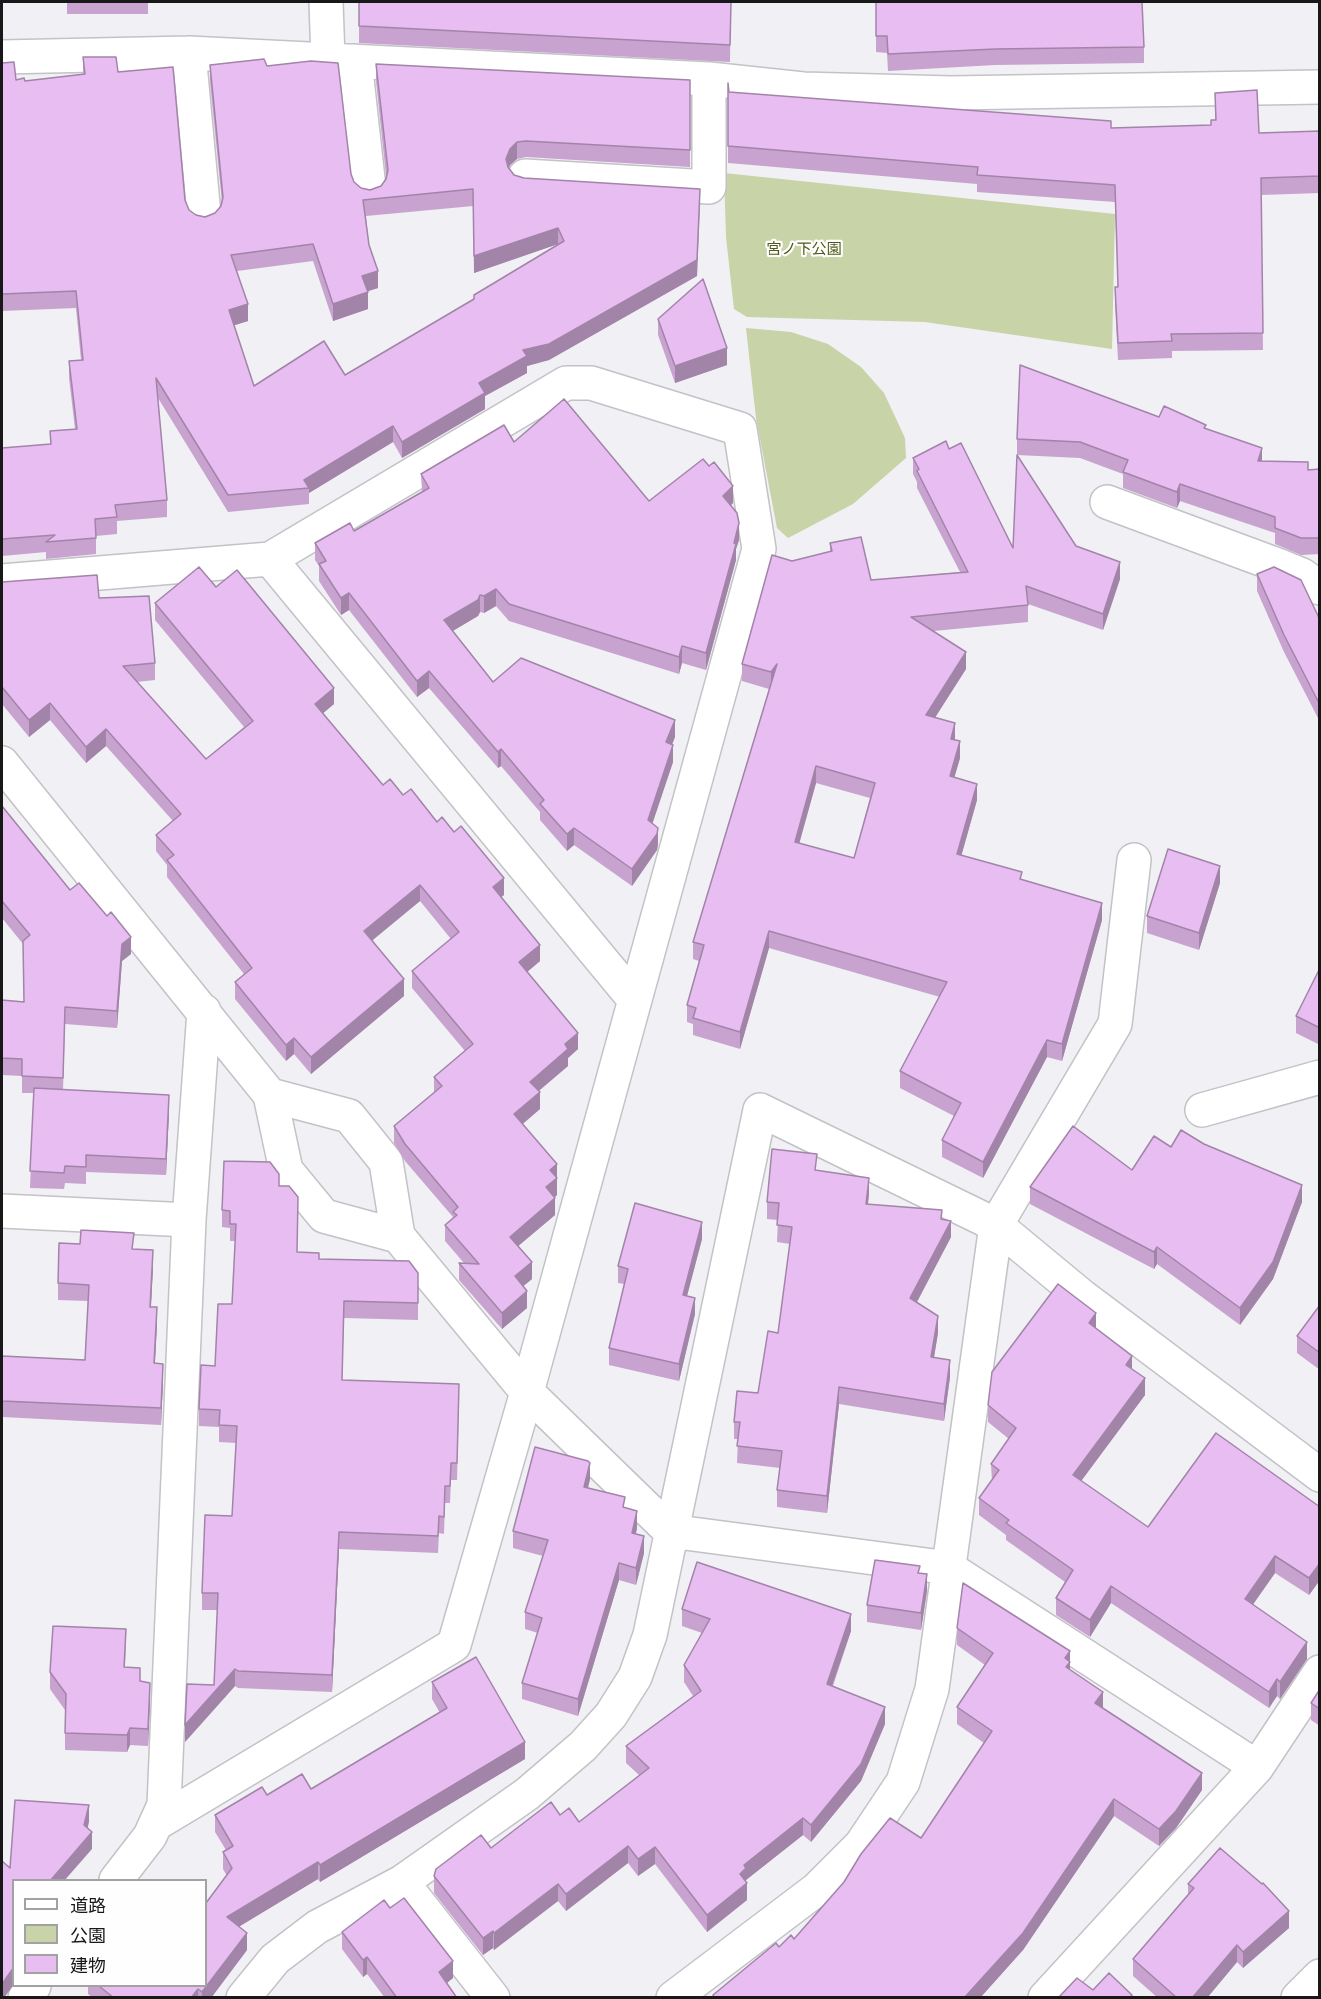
<!DOCTYPE html>
<meta charset="utf-8">
<style>
body{margin:0}
#map{position:relative;width:1321px;height:1999px;overflow:hidden;background:#f0f0f5;font-family:"Fira Sans","Noto Sans JP",sans-serif}
canvas{display:block}
.frame{position:absolute;inset:0;border:3px solid #181819;pointer-events:none}
.legend{position:absolute;left:12px;top:1879px;width:195px;height:108px;box-sizing:border-box;background:#fefeff;border:2px solid #a2a2a3;margin:0;padding:8px 10px;list-style:none;font-size:18px;color:#181819}
.legend li{display:flex;align-items:center;gap:12px;height:30px}
.legend b{width:30px;border:2px solid #a2a2a3}
</style>
<div id="map">
<canvas width="1321" height="1999"></canvas>
<div class="frame"></div>
<ul class="legend">
<li><b style="height:8px;background:#fff"></b>道路</li>
<li><b style="height:16px;background:#c8d3a7"></b>公園</li>
<li><b style="height:16px;background:#e8bdf1"></b>建物</li>
</ul>
</div>
<script>
const ctx = document.querySelector('canvas').getContext('2d');
ctx.lineJoin = 'round';
function fillPath(path, color) { ctx.fillStyle = color; ctx.fill(path, 'evenodd'); }
const shape = rows => new Path2D(rows.map(r => 'M' + r).join(''));
function stroke(path, color, width, dash) { ctx.strokeStyle = color; ctx.lineWidth = width; ctx.lineCap = dash ? 'butt' : 'round'; ctx.setLineDash(dash || []); ctx.stroke(path); }
function label(font, color, halo, rows, align = 'center') {
  ctx.font = font + ' "Fira Sans","Noto Sans JP",sans-serif'; ctx.lineWidth = 4.5; ctx.setLineDash([]); ctx.textBaseline = 'middle'; ctx.strokeStyle = halo; ctx.fillStyle = color; for (const [text, x, y, turn = 0] of rows) {
    ctx.save(); ctx.translate(x, y); ctx.rotate((+turn || 0) * Math.PI / 180); ctx.textAlign = isNaN(turn) ? turn : align; if (halo) ctx.strokeText(text, 0, 0); ctx.fillText(text, 0, 0); ctx.restore();
  }
}
const green = shape([
 [724,173,1115,214,1112,349,925,322,747,317,734,309,726,237],
 [746,328,791,332,828,344,861,367,884,393,905,438,906,458,853,504,788,538,777,528,756,418]
]);
const minor = shape([
 [326,2,328,59],
 [189,53,204,215],
 [2,57,189,53,709,79,803,89,951,93,1320,87],
 [355,61,369,188],
 [525,176,709,187,709,79],
 [1107,502,1280,566,1302,575,1320,588],
 [270,559,634,999],
 [2,581,270,559,566,383,591,383,740,429,759,549,527,1392,454,1645,157,1823,164,1805],
 [2,763,270,1095,286,1170,324,1216,398,1236,527,1392,670,1531,949,1568,1257,1767],
 [270,1095,349,1116,386,1162,398,1236],
 [1202,1110,1320,1077],
 [2,1211,189,1220],
 [116,1880,150,1836,164,1805,189,1220,204,1011],
 [402,1882,493,1998],
 [25,1998,34,1986],
 [243,1998,275,1959,317,1927,402,1882,527,1794,583,1746,611,1715,635,1677,650,1635,760,1110,996,1225,1083,1297,1320,1475],
 [673,1998,817,1889,861,1845,903,1782,932,1689,996,1225,1115,1024,1134,860],
 [1045,1998,1257,1767,1320,1672],
 [1298,1998,1320,1976]
]);
const wall = shape([
 [67,2,148,2,148,14,67,14],
 [359,2,731,2,730,62,359,43],
 [876,2,1144,47,1144,63,995,65,888,71,887,53,876,52],
 [83,57,118,72,185,200,189,210,196,215,205,217,215,213,221,206,222,203,210,82,210,65,267,66,351,174,354,182,361,188,370,190,381,186,386,179,386,176,376,81,376,64,690,80,690,167,526,157,517,159,510,165,509,168,514,175,524,178,700,205,697,276,549,360,527,366,527,373,485,396,485,409,402,458,393,442,309,493,309,504,228,512,158,398,167,500,167,517,117,521,117,534,96,536,96,554,46,559,46,552,2,556,2,448,50,444,50,431,75,429,69,378,69,361,81,360,76,308,2,311,2,63,16,80,25,81,83,74],
 [473,206,474,273,558,244,474,299,345,375,254,386,234,325,248,321,237,271,313,261,333,321,368,309,368,291,378,288,369,245,366,216],
 [728,83,729,92,1111,128,1211,125,1215,120,1215,93,1259,133,1320,131,1320,193,1261,195,1263,350,1172,351,1172,358,1118,360,1115,304,1115,287,1118,287,1115,202,977,192,977,184,728,163],
 [658,319,727,365,675,383,658,335],
 [1159,417,1206,429,1262,461,1308,470,1320,469,1320,554,1301,555,1275,544,1275,533,1180,501,1177,508,1123,488,1123,474,1080,458,1017,455,1017,439],
 [514,442,649,501,733,503,731,505,739,540,736,549,736,560,706,670,682,663,679,674,509,621,496,606,484,613,480,612,478,616,453,631,493,682,675,737,672,745,673,762,652,823,658,844,657,850,632,886,574,845,567,851,540,820,540,812,501,766,498,768,429,688,417,697,349,610,341,615,319,581,319,566,315,560,315,543,354,531,422,492,421,474],
 [949,449,1013,548,1076,546,1120,579,1103,630,1028,604,1028,622,934,631,966,669,935,717,955,740,960,758,954,777,977,800,961,856,1022,880,1102,920,1062,1061,1047,1057,983,1178,942,1157,942,1140,954,1116,900,1088,900,1071,940,997,769,948,740,1049,693,1035,693,1024,687,1022,687,1005,699,961,693,959,693,942,769,689,742,681,742,664,792,561,830,552,830,543,871,580,960,572,917,488,917,482,913,474,913,458],
 [816,783,870,798,854,858,799,843],
 [1257,574,1320,620,1320,722,1284,652,1257,591],
 [2,582,99,598,155,663,155,680,137,682,206,759,244,727,155,620,155,603,216,587,334,704,323,713,383,785,403,795,437,822,504,895,501,897,540,961,527,972,578,1049,568,1058,568,1066,539,1091,540,1109,523,1124,557,1164,557,1195,555,1197,555,1215,518,1246,532,1279,523,1286,527,1308,502,1329,459,1280,459,1263,464,1263,445,1241,445,1225,453,1217,405,1161,394,1143,394,1126,434,1092,434,1077,465,1051,412,988,412,971,451,939,420,901,373,940,404,996,311,1074,294,1054,286,1061,235,999,235,982,244,974,167,877,167,865,156,851,156,835,173,821,106,746,86,763,50,720,29,737,2,704],
 [2,806,70,890,131,954,122,961,117,1028,65,1024,63,1090,169,1112,166,1175,86,1172,86,1184,65,1183,64,1189,30,1188,34,1093,22,1093,22,1076,2,1075,2,1000,24,1002,23,944,2,918],
 [1220,883,1199,950,1147,933,1147,916],
 [1320,968,1320,1045,1296,1033,1296,1016],
 [1204,1144,1302,1202,1273,1279,1240,1325,1157,1264,1154,1269,1030,1204,1030,1187,1132,1170,1171,1147],
 [817,1170,869,1194,868,1204,942,1219,951,1237,917,1302,938,1333,934,1358,950,1377,944,1421,839,1404,827,1513,777,1507,777,1490,780,1468,737,1463,738,1439,734,1439,734,1422,758,1393,778,1333,790,1244,777,1242,778,1220,767,1219,767,1202],
 [279,1186,297,1252,319,1259,418,1273,418,1320,344,1318,342,1380,459,1401,457,1480,451,1480,450,1503,445,1503,444,1534,439,1533,438,1553,339,1549,332,1692,238,1688,235,1686,185,1742,214,1685,218,1610,202,1610,202,1593,232,1516,236,1443,219,1442,219,1427,199,1426,199,1409,215,1366,232,1304,235,1241,230,1241,230,1228,222,1227,222,1210],
 [702,1239,687,1296,695,1314,679,1381,609,1365,609,1348,624,1284,618,1283,618,1266],
 [134,1249,153,1267,151,1307,157,1324,155,1363,163,1381,161,1425,2,1417,2,1356,85,1360,88,1301,58,1300,58,1283],
 [1320,1305,1320,1370,1297,1353,1297,1336],
 [1096,1329,1132,1369,1145,1395,1081,1481,1148,1527,1320,1507,1320,1580,1309,1595,1275,1573,1253,1604,1307,1659,1280,1699,1277,1696,1269,1708,1111,1603,1090,1637,1056,1615,1056,1598,1065,1582,1006,1540,1006,1535,979,1515,979,1498,992,1481,991,1464,1009,1439,988,1422,988,1405],
 [590,1479,588,1488,625,1508,637,1528,636,1534,644,1553,636,1585,619,1580,578,1716,522,1699,522,1683,538,1633,525,1629,525,1612,543,1556,513,1548,513,1531],
 [920,1573,927,1591,921,1630,867,1622,867,1605],
 [682,1609,851,1631,833,1686,885,1724,861,1781,811,1842,803,1835,746,1880,747,1900,707,1932,655,1864,638,1876,628,1863,566,1911,558,1901,494,1950,493,1948,483,1955,434,1893,434,1876,560,1815,579,1822,639,1775,626,1763,626,1746,693,1696,684,1682,684,1665,702,1633,682,1626],
 [957,1628,1070,1651,1070,1670,1103,1708,1202,1790,1176,1828,1159,1846,1114,1816,1023,1950,980,1998,713,1998,713,1995,779,1947,794,1939,921,1838,984,1743,957,1724,957,1707,985,1665,957,1645],
 [126,1646,125,1667,140,1681,150,1700,148,1746,130,1745,127,1752,65,1750,65,1710,50,1689,50,1672],
 [432,1682,525,1759,320,1882,318,1879,239,1926,247,1950,211,1998,93,1998,88,1994,88,1986,206,1986,227,1876,223,1869,223,1852,226,1850,215,1832,215,1815,267,1795,311,1789,440,1713,432,1699],
 [1320,1689,1320,1726,1311,1720,1311,1703],
 [1188,1884,1289,1928,1243,1968,1237,1962,1207,1998,1158,1998,1133,1976,1133,1959,1188,1894],
 [390,1908,453,1978,447,1983,457,1998,385,1998,367,1974,363,1977,342,1949,342,1932]
]);
const shadedWall = shape([
 [517,142,517,159,510,165,506,175,506,159,510,149],
 [700,189,697,276,549,360,527,366,527,373,485,396,485,409,402,458,402,442,523,350],
 [558,228,558,244,474,273,474,256],
 [378,271,378,288,362,293,362,276],
 [368,292,368,309,333,321,333,304],
 [248,304,248,321,229,327,229,310],
 [727,348,727,365,675,383,675,366],
 [393,426,393,442,309,493,309,488,304,480],
 [1262,448,1262,464,1258,461],
 [1180,484,1180,501,1177,508,1177,492],
 [733,486,733,503,723,513,723,496],
 [739,523,739,540,736,549,736,560,706,670,706,653],
 [1120,562,1120,579,1103,630,1103,614],
 [496,589,496,606,484,613,484,596],
 [349,593,349,610,341,615,341,598],
 [480,595,480,612,478,616,444,636,444,620],
 [682,646,682,663,679,674,679,657],
 [966,652,966,669,926,732,926,715],
 [777,664,771,689,771,672],
 [429,671,429,688,417,697,417,681],
 [334,688,334,704,315,720,315,704],
 [50,703,50,720,29,737,29,720],
 [675,720,675,737,666,759,666,742],
 [955,723,955,740,951,739],
 [106,729,106,746,86,763,86,747],
 [960,741,960,758,950,793,950,776],
 [673,745,673,762,648,837,648,820],
 [501,749,501,766,498,768,498,752],
 [816,766,816,783,795,859,795,842],
 [977,784,977,800,957,871,957,854],
 [574,828,574,845,567,851,567,834],
 [658,828,658,844,657,850,632,886,632,869],
 [1220,866,1220,883,1199,950,1199,933],
 [504,878,504,895,493,904,493,887],
 [420,885,420,901,364,947,364,931],
 [1102,903,1102,920,1062,1061,1062,1044],
 [769,931,769,948,740,1049,740,1032],
 [131,937,131,954,122,961,117,1028,117,1011,122,944],
 [540,945,540,961,519,979,519,962],
 [404,979,404,996,311,1074,311,1057],
 [578,1033,578,1049,568,1058,568,1066,530,1098,530,1082,565,1044],
 [294,1038,294,1054,286,1061,286,1045],
 [1047,1040,1047,1057,983,1178,983,1162],
 [540,1092,540,1109,514,1131,514,1114],
 [169,1095,169,1112,166,1175,166,1159],
 [557,1164,557,1195,546,1204,546,1187,550,1170],
 [869,1178,869,1194,866,1221,866,1204],
 [1302,1185,1302,1202,1273,1279,1240,1325,1240,1308],
 [555,1198,555,1215,510,1253,510,1237],
 [951,1221,951,1237,910,1315,910,1298],
 [702,1222,702,1239,683,1311,683,1295],
 [1157,1247,1157,1264,1154,1269,1154,1252],
 [153,1250,153,1267,150,1324,150,1307],
 [532,1262,532,1279,515,1293,515,1276],
 [527,1291,527,1308,502,1329,502,1313],
 [695,1298,695,1314,679,1381,679,1364],
 [157,1307,157,1324,154,1380,154,1363],
 [1096,1313,1096,1330,1089,1323],
 [938,1316,938,1333,931,1374,931,1357],
 [1132,1356,1132,1373,1126,1365],
 [950,1360,950,1377,944,1421,944,1404],
 [163,1364,163,1381,161,1425,161,1408],
 [1145,1378,1145,1395,1073,1492,1073,1475],
 [839,1387,839,1404,827,1513,827,1496],
 [590,1463,590,1479,584,1504,584,1487],
 [637,1511,637,1528,632,1550,632,1533],
 [339,1532,339,1549,332,1692,332,1675],
 [644,1536,644,1553,636,1585,636,1568],
 [1275,1556,1275,1573,1245,1616,1245,1599],
 [619,1563,619,1580,578,1716,578,1699],
 [1320,1563,1320,1580,1309,1595,1309,1578],
 [927,1574,927,1591,921,1630,921,1613],
 [1111,1586,1111,1603,1090,1637,1090,1620],
 [851,1614,851,1631,827,1700,827,1684],
 [1307,1642,1307,1659,1280,1699,1280,1682],
 [1070,1651,1070,1679,1066,1684,1065,1658],
 [235,1669,235,1686,185,1742,185,1725],
 [1277,1679,1277,1696,1269,1708,1269,1692],
 [150,1683,150,1700,148,1746,148,1729],
 [1103,1692,1103,1709,1095,1703],
 [885,1707,885,1724,861,1781,811,1842,811,1825],
 [130,1728,130,1745,127,1752,127,1735],
 [525,1742,525,1759,320,1882,320,1865],
 [1202,1773,1202,1790,1176,1828,1159,1846,1159,1829],
 [1114,1799,1114,1816,1023,1950,980,1998,964,1998],
 [89,1805,89,1822,85,1840,92,1832,92,1849,64,1881,50,1881,84,1825],
 [803,1818,803,1835,746,1880,746,1884,747,1883,747,1900,707,1932,707,1915,740,1874,744,1865],
 [628,1846,628,1863,566,1911,566,1894],
 [655,1847,655,1864,638,1876,638,1859],
 [318,1862,318,1879,227,1934,227,1917],
 [558,1884,558,1901,494,1950,494,1933],
 [1289,1911,1289,1928,1243,1968,1243,1952],
 [493,1931,493,1948,483,1955,483,1938],
 [247,1933,247,1950,211,1998,202,1998,202,1992],
 [1237,1945,1237,1962,1207,1998,1192,1998],
 [367,1957,367,1974,363,1977,363,1960],
 [453,1961,453,1978,439,1989,439,1972],
 [14,1967,14,1984,4,1998,2,1998,2,1984],
 [198,1989,198,1998,191,1998]
]);
const building = shape([
 [359,2,731,2,730,45,359,26,359,2],
 [876,2,1142,2,1144,47,995,49,888,54,887,36,876,36,876,2],
 [83,57,116,57,118,72,173,67,185,200,189,210,196,215,205,217,215,213,221,206,223,197,210,65,264,59,267,66,311,61,338,63,351,174,354,182,361,188,370,190,381,186,386,179,388,170,376,64,690,80,690,150,526,141,517,142,510,149,506,159,508,167,514,175,524,178,700,189,697,260,549,344,523,350,527,356,479,383,485,393,402,442,393,426,304,480,309,488,228,495,156,378,167,500,115,505,117,517,95,519,96,538,46,542,55,535,2,539,2,448,51,444,50,431,77,429,69,361,83,360,76,291,2,294,2,63,14,62,16,80,24,78,25,81,85,74,83,57],
 [473,189,474,256,558,228,564,241,474,295,474,299,345,375,324,341,254,386,229,310,248,304,231,255,313,244,333,304,368,292,362,276,378,271,369,245,363,200,473,189],
 [728,83,729,92,1111,121,1111,128,1211,125,1211,120,1216,120,1215,93,1257,90,1259,133,1320,131,1320,176,1261,178,1263,333,1171,334,1172,341,1118,343,1115,287,1118,287,1115,185,977,175,978,167,728,146,728,83],
 [703,279,727,348,675,366,658,319,703,279],
 [1020,365,1159,417,1164,406,1206,425,1204,428,1262,448,1258,461,1308,462,1308,470,1320,469,1320,538,1301,538,1275,528,1275,517,1180,484,1177,492,1123,472,1128,460,1080,442,1017,439,1020,365],
 [564,399,649,501,703,459,709,466,714,462,733,486,723,496,737,513,739,523,734,543,736,544,706,653,682,646,679,657,509,604,496,589,484,596,480,595,478,600,444,620,493,682,521,658,675,720,666,742,673,745,648,820,658,828,657,834,632,869,574,828,567,834,540,804,544,800,501,749,498,752,429,671,417,681,349,593,341,598,319,564,326,561,315,543,350,523,354,531,429,488,421,474,504,425,514,442,564,399],
 [946,441,949,449,961,443,1013,548,1017,455,1076,546,1120,562,1103,614,1026,586,1028,605,911,617,966,652,926,715,955,723,951,739,960,741,950,776,977,784,957,854,1022,872,1020,879,1102,903,1062,1044,1047,1040,983,1162,942,1140,961,1103,900,1071,947,982,769,931,740,1032,693,1018,696,1008,687,1005,704,945,693,942,777,664,771,672,742,664,772,555,792,561,832,551,830,543,861,537,871,580,968,572,917,471,919,469,913,458,946,441],
 [816,766,875,783,854,858,795,842,816,766],
 [199,567,216,587,237,570,334,688,315,704,383,785,390,779,403,795,411,789,437,822,442,817,454,832,461,826,504,878,493,887,540,945,519,962,578,1033,565,1044,568,1049,530,1082,540,1092,514,1114,557,1164,550,1170,557,1178,546,1187,555,1198,510,1237,532,1262,515,1276,527,1291,502,1313,459,1263,479,1264,445,1225,457,1215,453,1212,458,1207,405,1144,394,1126,442,1086,434,1077,473,1044,412,971,459,932,420,885,364,931,404,979,311,1057,294,1038,286,1045,235,982,252,968,167,860,174,855,156,835,181,814,106,729,86,747,50,703,29,720,2,687,2,582,97,575,99,598,149,596,155,663,123,666,206,759,253,721,155,603,199,567],
 [1274,567,1301,580,1320,620,1320,705,1284,635,1257,574,1274,567],
 [2,806,70,890,79,883,107,916,111,912,131,937,122,944,117,1011,65,1007,63,1078,22,1076,22,1059,2,1058,2,1000,24,1002,23,941,30,935,2,901,2,806],
 [1168,849,1220,866,1199,933,1147,916,1168,849],
 [1320,968,1320,1028,1296,1016,1320,968],
 [34,1088,169,1095,166,1159,86,1155,86,1167,65,1166,64,1173,30,1171,34,1088],
 [1073,1126,1132,1170,1154,1136,1171,1147,1181,1130,1204,1144,1302,1185,1273,1262,1240,1308,1157,1247,1154,1252,1030,1187,1073,1126],
 [772,1149,817,1154,815,1170,869,1178,866,1204,942,1210,941,1219,951,1221,910,1298,938,1316,931,1357,950,1360,944,1404,839,1387,827,1496,777,1490,782,1451,737,1446,740,1422,734,1422,737,1391,758,1393,768,1331,778,1333,792,1227,777,1225,779,1203,767,1202,772,1149],
 [224,1161,270,1162,279,1174,279,1186,289,1186,298,1197,297,1252,319,1253,319,1259,409,1261,418,1273,418,1303,344,1301,342,1380,459,1384,457,1463,451,1463,450,1486,445,1486,444,1517,439,1516,438,1536,339,1532,332,1675,238,1671,235,1669,185,1725,187,1684,214,1685,218,1593,202,1593,205,1515,232,1516,237,1426,219,1425,220,1410,199,1409,201,1365,215,1366,218,1304,232,1304,236,1224,230,1224,230,1211,222,1210,224,1161],
 [635,1203,702,1222,683,1295,695,1298,679,1364,609,1348,628,1269,618,1266,635,1203],
 [81,1230,134,1233,132,1249,153,1250,150,1307,157,1307,154,1363,163,1364,161,1408,2,1401,2,1356,85,1360,89,1285,58,1283,59,1243,80,1244,81,1230],
 [1058,1284,1096,1313,1089,1323,1132,1356,1126,1365,1145,1378,1073,1475,1148,1527,1216,1433,1320,1507,1320,1563,1309,1578,1275,1556,1245,1599,1307,1642,1280,1682,1277,1679,1269,1692,1111,1586,1090,1620,1056,1598,1073,1570,1006,1523,1009,1520,979,1498,999,1470,991,1464,1016,1428,988,1405,992,1372,1058,1284],
 [1320,1305,1320,1353,1297,1336,1320,1305],
 [535,1447,588,1461,590,1463,584,1487,625,1497,623,1507,637,1511,632,1533,644,1536,636,1568,619,1563,578,1699,522,1683,542,1618,525,1612,548,1540,513,1531,535,1447],
 [875,1560,920,1566,918,1573,927,1574,921,1613,867,1605,875,1560],
 [697,1562,851,1614,827,1684,885,1707,861,1764,811,1825,803,1818,744,1865,746,1868,740,1874,747,1883,707,1915,655,1847,638,1859,628,1846,566,1894,558,1884,494,1933,493,1931,483,1938,434,1876,436,1869,481,1835,491,1848,551,1802,560,1815,569,1808,579,1822,649,1768,626,1746,701,1691,684,1665,710,1619,682,1609,697,1562],
 [963,1583,1070,1651,1065,1658,1070,1662,1066,1667,1103,1692,1095,1703,1202,1773,1176,1811,1159,1829,1114,1799,1023,1933,964,1998,714,1998,713,1995,776,1943,779,1947,791,1935,794,1939,844,1882,861,1854,890,1818,921,1838,992,1731,957,1707,993,1653,957,1628,963,1583],
 [53,1626,126,1629,124,1667,140,1668,140,1681,150,1683,148,1729,130,1728,127,1735,65,1733,66,1694,50,1672,53,1626],
 [476,1657,525,1742,320,1865,318,1862,227,1917,247,1933,202,1992,198,1989,191,1998,114,1998,99,1986,206,1986,206,1903,232,1868,223,1852,233,1846,215,1815,262,1787,267,1795,302,1774,311,1789,447,1708,432,1682,476,1657],
 [1320,1689,1320,1709,1311,1703,1320,1689],
 [15,1800,89,1805,84,1825,92,1832,50,1881,14,1881,14,1967,2,1984,2,1861,10,1868,15,1800],
 [1220,1848,1262,1884,1263,1883,1289,1911,1243,1952,1237,1945,1192,1998,1177,1998,1133,1959,1194,1888,1188,1884,1220,1848],
 [404,1898,453,1961,439,1972,457,1998,397,1998,367,1957,363,1960,342,1932,384,1900,390,1908,404,1898],
 [1109,1973,1132,1995,1130,1998,1058,1998,1077,1978,1093,1990,1109,1973]
]);
const parkNames = [
 ["宮ノ下公園",804,250]
];
fillPath(green, '#c8d3a7');
stroke(minor, '#c2c2c7', 36);
stroke(minor, '#fff', 33);
fillPath(wall, '#c8a3cf');
fillPath(shadedWall, '#a284a9');
fillPath(building, '#e8bdf1');
stroke(building, '#a284a9', 1.5);
label('15px', '#4f5b16', '#fefeff', parkNames);
</script>
